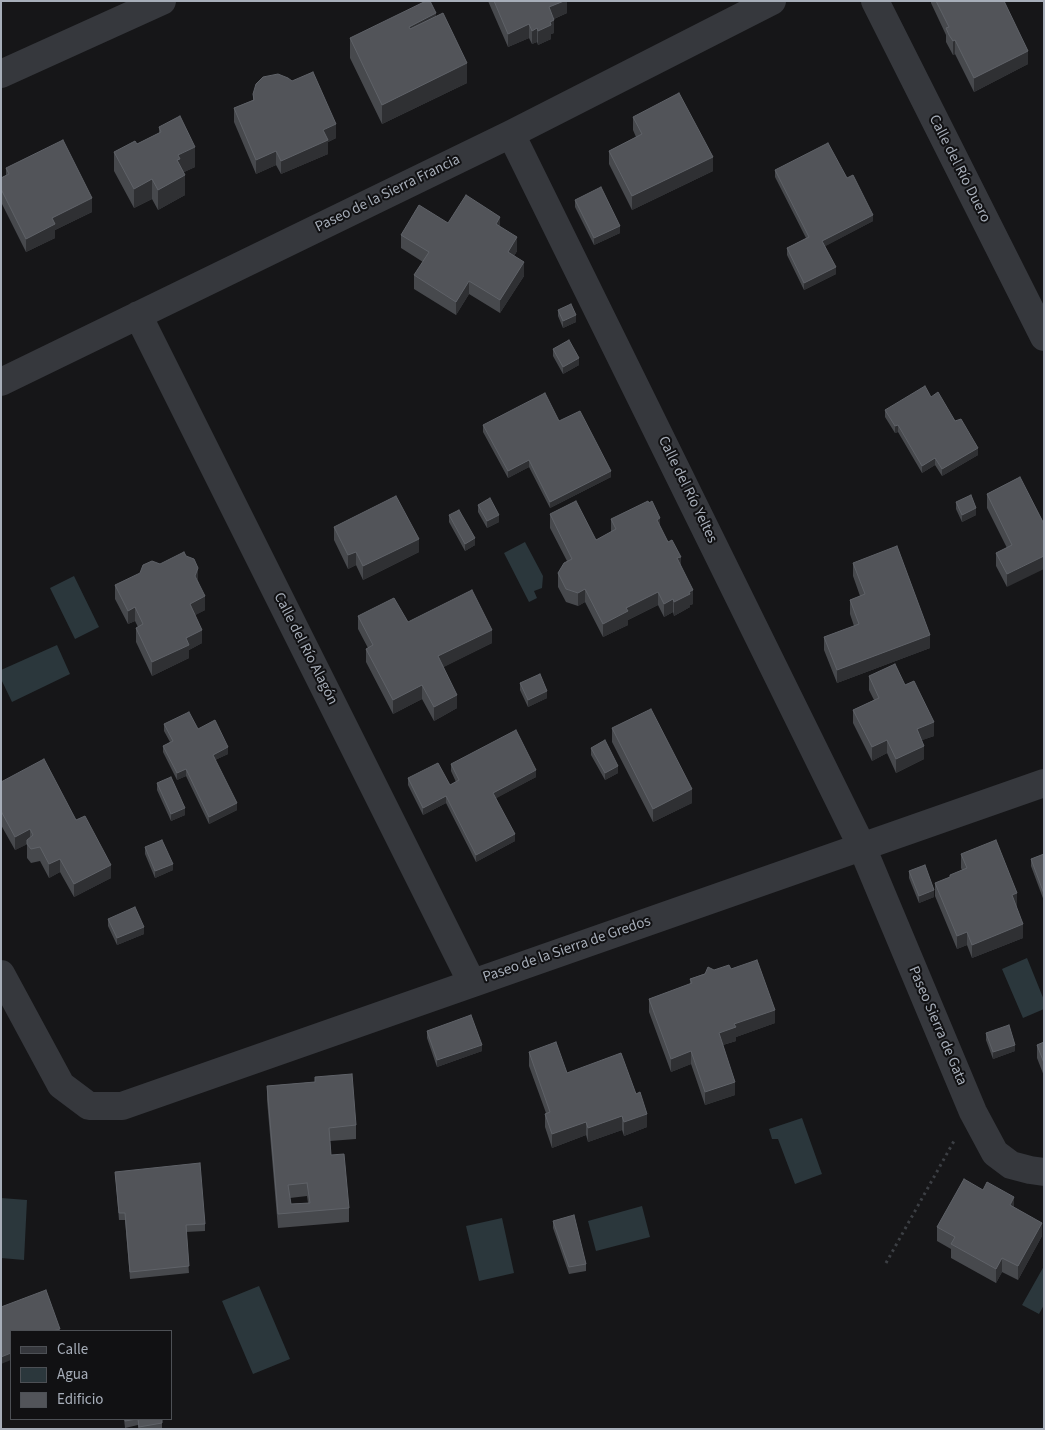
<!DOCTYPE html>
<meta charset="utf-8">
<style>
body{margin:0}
#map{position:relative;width:1045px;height:1430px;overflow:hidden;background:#161618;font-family:"Source Sans 3",sans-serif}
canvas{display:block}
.frame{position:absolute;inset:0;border:2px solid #a7aeb9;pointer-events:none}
.legend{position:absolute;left:10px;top:1330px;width:162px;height:90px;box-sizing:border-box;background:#111113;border:1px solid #4d5055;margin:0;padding:6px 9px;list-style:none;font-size:15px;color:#a7aeb9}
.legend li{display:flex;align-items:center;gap:10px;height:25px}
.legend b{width:25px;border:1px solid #4d5055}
</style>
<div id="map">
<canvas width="1045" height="1430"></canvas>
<div class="frame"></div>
<ul class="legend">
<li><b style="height:6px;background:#36383d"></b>Calle</li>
<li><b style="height:14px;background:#2b373c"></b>Agua</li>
<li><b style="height:14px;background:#525459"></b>Edificio</li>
</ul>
</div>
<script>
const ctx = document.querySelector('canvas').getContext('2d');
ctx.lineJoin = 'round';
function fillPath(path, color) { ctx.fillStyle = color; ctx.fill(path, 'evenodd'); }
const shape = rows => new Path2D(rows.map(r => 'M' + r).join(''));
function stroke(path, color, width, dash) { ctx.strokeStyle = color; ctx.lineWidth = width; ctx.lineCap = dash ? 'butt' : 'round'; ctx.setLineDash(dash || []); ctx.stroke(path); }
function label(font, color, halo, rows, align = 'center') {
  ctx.font = font + ' "Source Sans 3",sans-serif'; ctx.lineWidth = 4; ctx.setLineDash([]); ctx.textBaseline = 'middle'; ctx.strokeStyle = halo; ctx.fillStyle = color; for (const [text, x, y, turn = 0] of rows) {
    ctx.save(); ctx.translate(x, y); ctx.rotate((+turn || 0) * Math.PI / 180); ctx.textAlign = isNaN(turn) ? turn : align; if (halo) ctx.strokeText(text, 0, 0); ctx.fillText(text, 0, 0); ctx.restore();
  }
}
const water = shape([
 [525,542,543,576,542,588,534,591,537,598,529,602,504,553],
 [74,576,99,627,75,639,50,588],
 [57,645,70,674,12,702,1,679,1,670],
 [1027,958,1044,1000,1044,1009,1023,1018,1002,969],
 [802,1118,822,1174,795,1184,778,1139,772,1139,769,1129],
 [1,1198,27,1200,24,1260,1,1258],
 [642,1206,650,1237,596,1251,588,1221],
 [502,1218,514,1273,479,1281,466,1226],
 [1044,1266,1044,1305,1039,1314,1022,1305],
 [259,1286,290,1359,253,1374,222,1301]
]);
const path = shape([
 [886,1263,954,1141]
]);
const street = shape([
 [875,1,1044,337],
 [1,74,162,1],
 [511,134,862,847,973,1112,995,1153,1011,1165,1030,1170,1044,1172],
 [138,315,472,983],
 [1,382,511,134,772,1],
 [1,974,61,1085,89,1106,122,1106,1044,783]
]);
const wall = shape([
 [488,1,567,1,567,13,554,19,554,33,551,34,551,39,538,45,537,42,532,44,529,38,508,47],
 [931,1,1004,1,1028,64,974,92,955,54,953,55,946,42,946,35,931,3],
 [436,17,467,83,382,124,350,58,350,38],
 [253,94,336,138,328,142,328,154,281,174,276,165,256,174,234,122,234,108,253,100],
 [633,117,713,171,632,210,609,164,609,151,636,137,633,130],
 [159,127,195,167,184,172,185,195,158,210,152,199,134,208,114,171,114,152,137,144,159,133],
 [6,168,92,212,55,230,55,238,26,252,1,202,1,178,6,175],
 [775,170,847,178,873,221,825,246,836,274,804,290,787,255,787,248,806,238,775,177],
 [575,200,620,233,594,245,575,207],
 [448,223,500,227,517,251,514,256,524,276,500,313,469,294,456,315,414,289,414,275,423,262,401,248,401,235],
 [558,310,576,322,563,328,558,316],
 [553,349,579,365,563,374,553,356],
 [931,397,955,421,978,455,942,476,935,465,922,473,898,432,895,433,885,417,885,410],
 [559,421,611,477,550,508,529,467,508,478,483,432,483,425],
 [1020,477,1007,587,996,566,996,553,1007,548,987,508,987,494],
 [956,502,976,515,962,522,956,509],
 [478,505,499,522,487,528,478,512],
 [550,514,596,540,611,532,611,519,660,527,681,566,693,604,690,605,690,607,674,616,673,612,664,617,658,605,628,620,628,625,603,637,585,602,578,606,566,602,558,587,558,573,567,561,550,528],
 [449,515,475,545,465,551,449,522],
 [334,527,419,552,363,580,356,565,348,569,334,540],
 [853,563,930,648,837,683,824,650,824,637,854,626,850,614,850,600,860,596,853,576],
 [198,581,205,610,195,615,202,643,189,650,189,658,152,676,136,642,136,628,138,627,135,621,128,624,115,599,115,585],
 [358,616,408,622,492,643,443,667,457,708,434,721,422,699,393,714,366,662,366,649,368,648,358,629],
 [869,676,905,685,934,736,922,740,924,759,896,773,887,753,872,761,853,723,853,710,874,700,869,690],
 [520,683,547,698,528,707,520,690],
 [164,724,198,729,228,754,215,760,237,810,209,824,186,776,177,780,163,752,163,746,170,742,164,731],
 [612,728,692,803,653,822,612,742],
 [591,748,618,773,605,780,591,755],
 [451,764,536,777,496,798,515,841,476,862,446,803,423,815,408,785,408,778,450,785,456,782,451,771],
 [1,782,76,820,111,878,74,897,60,872,49,878,40,861,31,863,27,858,27,844,15,850,1,825],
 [157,783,185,815,171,821,157,790],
 [145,847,173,870,155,878,145,854],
 [961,854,1017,906,1016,907,1023,938,972,958,967,945,957,949,935,896,935,883,950,877,950,875,962,870,961,868],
 [1044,854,1044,901,1031,866,1031,859],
 [909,871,934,897,919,903,909,878],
 [108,919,144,934,117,945,108,926],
 [731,969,775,1023,736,1037,736,1041,723,1045,735,1095,705,1105,691,1064,671,1072,649,1012,649,999,690,984,690,979,714,970],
 [427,1031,482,1051,437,1067,427,1038],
 [986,1033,1015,1051,993,1059,986,1040],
 [1044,1042,1044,1076,1037,1058,1037,1045],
 [529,1052,567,1073,647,1127,624,1136,622,1130,588,1142,586,1135,552,1148,545,1127,545,1114,546,1113,529,1066],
 [315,1077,356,1125,356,1139,330,1141,331,1155,349,1208,349,1222,278,1228,267,1100,267,1086,315,1082],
 [307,1196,308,1203,291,1204,290,1198],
 [115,1172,205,1224,205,1231,186,1232,189,1273,130,1279,125,1220,119,1220],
 [1014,1208,1042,1236,1018,1280,1002,1272,996,1283,951,1258,951,1249,937,1241,937,1227],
 [553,1221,586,1264,586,1271,569,1274,553,1228],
 [124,1419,162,1419,162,1429,138,1429,138,1425,125,1428]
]);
const shadedWall = shape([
 [564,1,567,1,567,13,549,21,549,7],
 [436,13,436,33,409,46,409,27],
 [554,20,554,33,551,34,551,39,538,45,538,31,550,22],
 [529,24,529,38,508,47,508,34],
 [537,28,537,42,532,44,532,31],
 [955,40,955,54,953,55,953,41],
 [1028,51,1028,64,974,92,974,78],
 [467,63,467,83,382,124,382,105],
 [336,124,336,138,328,142,328,154,281,174,281,161,323,130],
 [195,147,195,167,180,174,177,160,178,155],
 [276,151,276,165,256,174,256,160],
 [713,157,713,171,632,210,632,196],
 [185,175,185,195,158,210,158,190],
 [152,179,152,199,134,208,134,189],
 [92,198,92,212,55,230,55,238,26,252,26,239,52,218],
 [873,215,873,221,822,248,822,241],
 [500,217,500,230,496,224],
 [620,226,620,233,594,245,594,238],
 [517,237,517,251,508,266,508,252],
 [524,262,524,276,500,313,500,300],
 [836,267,836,274,804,290,804,283],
 [469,281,469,294,456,315,456,302],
 [576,315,576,322,563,328,563,321],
 [579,358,579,365,563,374,563,367],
 [898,425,898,432,895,433,895,426],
 [978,448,978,455,942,476,942,469],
 [935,458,935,465,922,473,922,466],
 [529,460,529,467,508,478,508,471],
 [611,471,611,477,550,508,550,502],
 [976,508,976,515,962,522,962,515],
 [499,515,499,522,487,528,487,521],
 [660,518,660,531,657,520],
 [475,538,475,545,465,551,465,544],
 [419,539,419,552,363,580,363,566],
 [356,552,356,565,348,569,348,555],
 [1044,556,1044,569,1007,587,1007,574],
 [681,557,681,570,677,558],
 [198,568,198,581,195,576],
 [585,589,585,602,578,606,578,593],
 [693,590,693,604,690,605,690,607,674,616,674,602],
 [658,592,658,605,628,620,628,625,603,637,603,624,626,608],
 [205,596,205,610,190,618,190,604],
 [673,599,673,612,664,617,664,604],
 [135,607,135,621,128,624,128,611],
 [202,630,202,643,189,650,189,658,152,676,152,662,186,638],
 [492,630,492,643,438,670,438,656],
 [930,635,930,648,837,683,837,670],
 [422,685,422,699,393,714,393,700],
 [547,691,547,698,528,707,528,700],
 [457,695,457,708,434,721,434,707],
 [934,722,934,736,917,742,917,729],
 [887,740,887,753,872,761,872,747],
 [924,746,924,759,896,773,896,759],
 [228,747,228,754,213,761,213,755],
 [618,766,618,773,605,780,605,773],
 [186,769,186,776,177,780,177,773],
 [536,770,536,777,493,800,493,793],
 [692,789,692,803,653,822,653,809],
 [446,796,446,803,423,815,423,808],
 [237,803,237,810,209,824,209,817],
 [185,808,185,815,171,821,171,814],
 [30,829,30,843,15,850,15,837],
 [515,834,515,841,476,862,476,855],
 [60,859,60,872,49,878,49,864],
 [173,864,173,870,155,878,155,871],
 [111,865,111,878,74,897,74,884],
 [934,890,934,897,919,903,919,896],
 [1017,893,1017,906,1012,908,1012,895],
 [1023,924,1023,938,972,958,972,945],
 [144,927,144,934,117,945,117,938],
 [967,932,967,945,957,949,957,936],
 [775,1010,775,1023,736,1037,736,1041,719,1046,719,1033,734,1024],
 [482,1045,482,1051,437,1067,437,1060],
 [1015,1045,1015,1051,993,1059,993,1052],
 [691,1051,691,1064,671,1072,671,1059],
 [735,1082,735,1095,705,1105,705,1092],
 [647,1114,647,1127,624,1136,624,1122],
 [622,1116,622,1130,588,1142,588,1128],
 [586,1122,586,1135,552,1148,552,1134],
 [1014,1197,1014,1211,1010,1205],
 [1042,1223,1042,1236,1018,1280,1018,1266],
 [1002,1258,1002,1272,996,1283,996,1269],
 [11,1353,11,1360,1,1364,1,1357]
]);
const building = shape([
 [426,1,430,1,436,13,409,27,410,29,443,13,467,63,382,105,350,38,426,1],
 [494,1,564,1,549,7,554,20,550,22,551,25,538,31,537,28,532,31,529,24,508,34,494,1],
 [936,1,1004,1,1028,51,974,78,955,40,953,41,949,35,946,28,949,27,936,1],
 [313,72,336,124,323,130,328,140,281,161,276,151,256,160,234,108,254,100,253,94,256,84,263,77,278,74,288,78,292,81,313,72],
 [679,93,713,157,632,196,609,151,642,134,633,117,679,93],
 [180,116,195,147,178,155,180,159,177,160,185,175,158,190,152,179,134,189,114,152,135,141,137,144,161,132,159,127,180,116],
 [63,140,92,198,52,218,55,224,26,239,1,189,1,178,9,174,6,168,63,140],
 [828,143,847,178,853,175,873,215,822,241,836,267,804,283,787,248,809,237,775,170,828,143],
 [601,187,620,226,594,238,575,200,601,187],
 [466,195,500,217,496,224,517,237,508,252,524,262,500,300,469,281,456,302,414,275,429,252,401,235,419,205,448,223,466,195],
 [571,304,576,315,563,321,558,310,571,304],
 [569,340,579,358,563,367,553,349,569,340],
 [925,386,931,397,938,392,955,421,961,419,978,448,942,469,935,458,922,466,898,425,895,426,885,410,925,386],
 [545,393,559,421,580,411,611,471,550,502,529,460,508,471,483,425,545,393],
 [1020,477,1044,524,1044,556,1007,574,996,553,1012,545,987,494,1020,477],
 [971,495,976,508,962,515,956,502,971,495],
 [396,496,419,539,363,566,356,552,348,555,334,527,396,496],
 [490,498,499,515,487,521,478,505,490,498],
 [576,501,596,540,616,529,611,519,648,501,649,503,652,501,660,518,657,520,668,542,672,540,681,557,677,558,693,590,689,592,690,594,674,602,673,599,664,604,658,592,626,608,628,611,603,624,585,589,578,593,566,589,558,573,564,563,572,559,550,514,576,501],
 [459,510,475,538,465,544,449,515,459,510],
 [897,546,930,635,837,670,824,637,859,624,850,600,865,594,853,563,897,546],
 [184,552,186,556,194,559,198,568,195,576,205,596,190,604,202,630,186,638,189,645,152,662,136,628,143,624,135,607,128,611,115,585,140,573,143,565,152,561,160,564,184,552],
 [472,590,492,630,438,656,457,695,434,707,422,685,393,700,366,649,373,645,358,616,394,598,408,622,472,590],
 [895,664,905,685,914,681,934,722,917,729,924,746,896,759,887,740,872,747,853,710,879,698,869,676,895,664],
 [540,674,547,691,528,700,520,683,540,674],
 [651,709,692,789,653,809,612,728,651,709],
 [189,712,198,729,215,720,228,747,213,755,237,803,209,817,186,769,177,773,163,746,173,741,164,724,189,712],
 [516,730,536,770,493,793,515,834,476,855,446,796,423,808,408,778,438,763,450,785,459,780,451,764,516,730],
 [605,740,618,766,605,773,591,748,605,740],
 [44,759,76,820,85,816,111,865,74,884,60,859,49,864,40,847,31,849,27,844,27,840,33,835,30,829,15,837,1,811,1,782,44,759],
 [171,777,185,808,171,814,157,783,171,777],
 [162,840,173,864,155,871,145,847,162,840],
 [996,840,1017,893,1012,895,1023,924,972,945,967,932,957,936,935,883,950,877,950,875,967,868,961,854,996,840],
 [1044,854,1044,894,1031,859,1044,854],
 [925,865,934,890,919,896,909,871,925,865],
 [135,907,144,927,117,938,108,919,135,907],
 [757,960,775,1010,734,1024,736,1027,719,1033,735,1082,705,1092,691,1051,671,1059,649,999,692,983,690,979,705,974,708,967,714,970,729,965,731,969,757,960],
 [471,1015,482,1045,437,1060,427,1031,471,1015],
 [1009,1025,1015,1045,993,1052,986,1033,1009,1025],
 [556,1042,567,1073,621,1053,636,1094,640,1092,647,1114,624,1122,622,1116,588,1128,586,1122,552,1134,545,1114,550,1112,529,1052,556,1042],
 [1044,1042,1044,1063,1037,1045,1044,1042],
 [352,1074,356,1125,329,1128,331,1155,344,1154,349,1208,278,1214,267,1086,315,1082,315,1077,352,1074],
 [307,1183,310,1203,291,1204,288,1185,307,1183],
 [200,1163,205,1224,186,1225,189,1266,130,1272,125,1213,119,1213,115,1172,200,1163],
 [964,1179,983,1190,987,1182,1014,1197,1010,1205,1042,1223,1018,1266,1002,1258,996,1269,951,1244,955,1237,937,1227,964,1179],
 [574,1215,586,1264,569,1267,553,1221,574,1215],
 [46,1290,60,1329,53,1331,11,1331,11,1353,1,1357,1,1307,46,1290],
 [125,1419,137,1419,125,1421,125,1419],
 [138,1419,162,1419,162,1423,139,1427,138,1419]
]);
const streetNames = [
 ["Calle del Río Duero",959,169,63],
 ["Paseo de la Sierra Francia",388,194,-26],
 ["Calle del Río Yeltes",687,490,64],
 ["Calle del Río Alagón",305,649,63],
 ["Paseo de la Sierra de Gredos",567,950,-19],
 ["Paseo Sierra de Gata",937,1026,67]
];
fillPath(water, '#2b373c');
stroke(path, '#3c3f44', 3, [2.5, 4]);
stroke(street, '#36383d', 28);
fillPath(wall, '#47494d');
fillPath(shadedWall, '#2f3033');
fillPath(building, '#525459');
stroke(building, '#5f6268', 1);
label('15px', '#a7aeb9', '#111113', streetNames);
</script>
